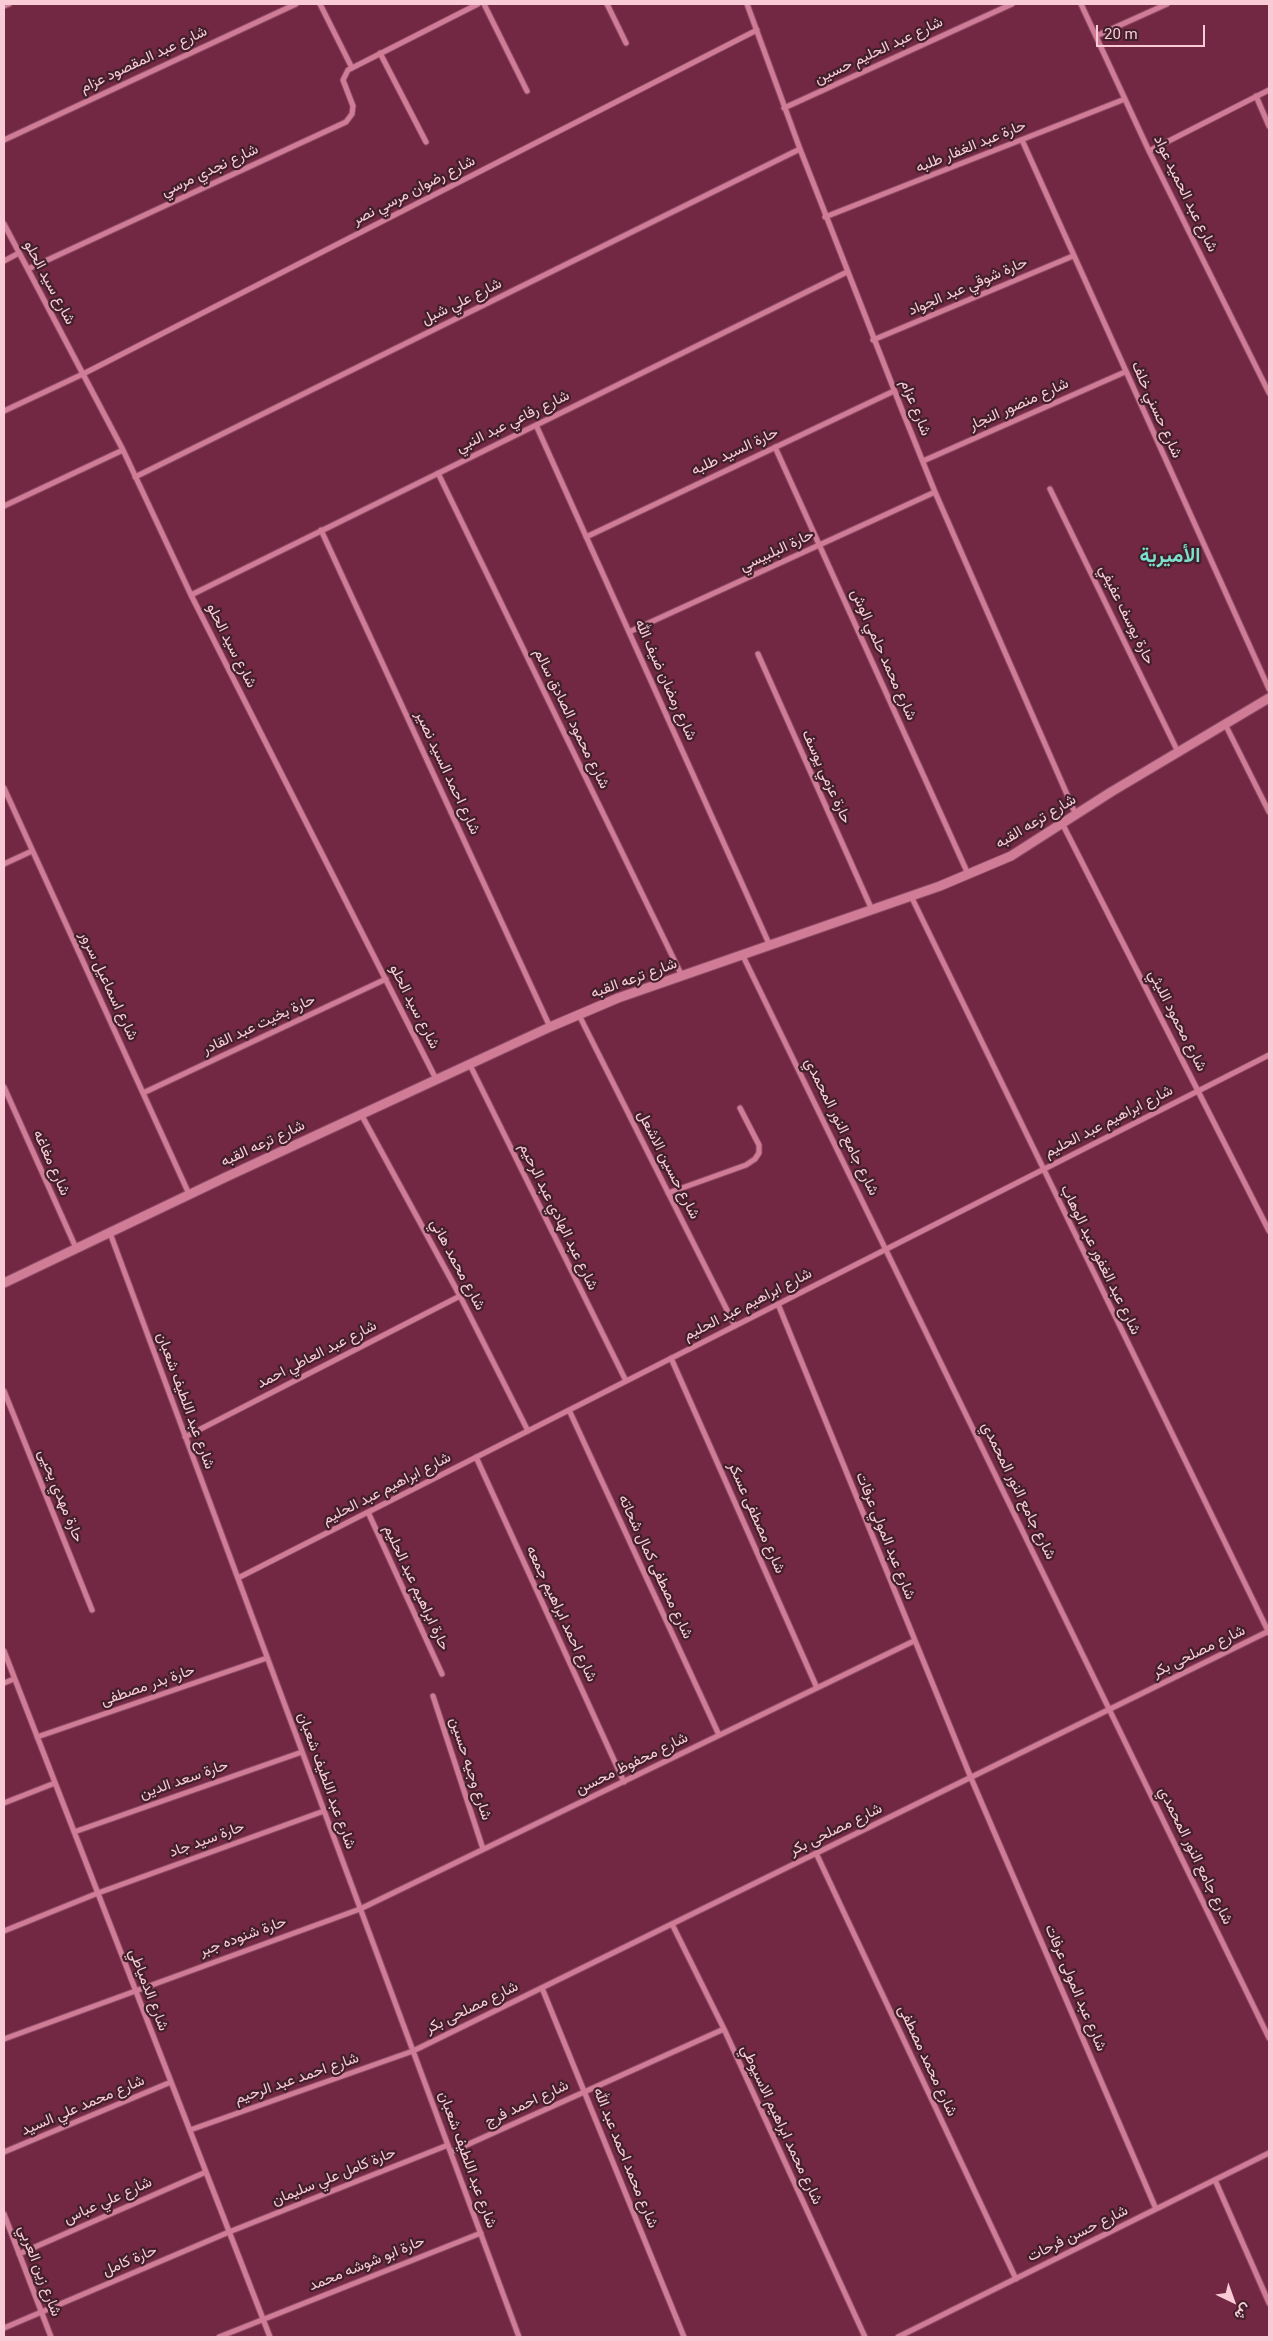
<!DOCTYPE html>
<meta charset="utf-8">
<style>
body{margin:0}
#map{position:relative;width:1273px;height:2341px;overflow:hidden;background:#722743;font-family:Roboto,Vazirmatn,sans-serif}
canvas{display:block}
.frame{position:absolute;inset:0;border:5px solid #f9cbd7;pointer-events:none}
.north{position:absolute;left:1208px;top:2276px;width:50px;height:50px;-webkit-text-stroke:4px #42202b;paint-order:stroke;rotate:138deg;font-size:14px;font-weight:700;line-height:20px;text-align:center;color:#f9cbd7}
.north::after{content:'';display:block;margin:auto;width:18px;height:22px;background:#f9cbd7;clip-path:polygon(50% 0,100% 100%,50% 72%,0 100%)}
.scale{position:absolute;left:1096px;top:25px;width:109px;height:22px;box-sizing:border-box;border:2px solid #f9cbd7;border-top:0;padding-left:6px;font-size:15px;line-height:18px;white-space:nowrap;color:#f9cbd7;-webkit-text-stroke:4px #42202b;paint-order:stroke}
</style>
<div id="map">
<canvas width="1273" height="2341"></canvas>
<div class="frame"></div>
<div class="north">ش</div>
<div class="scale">20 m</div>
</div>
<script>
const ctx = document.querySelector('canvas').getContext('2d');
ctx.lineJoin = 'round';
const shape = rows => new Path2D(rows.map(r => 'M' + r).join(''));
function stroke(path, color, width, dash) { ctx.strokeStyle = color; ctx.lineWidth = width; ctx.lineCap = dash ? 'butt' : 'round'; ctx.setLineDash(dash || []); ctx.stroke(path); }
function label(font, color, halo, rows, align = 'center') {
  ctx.font = font + ' Roboto,Vazirmatn,sans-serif'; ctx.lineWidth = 4.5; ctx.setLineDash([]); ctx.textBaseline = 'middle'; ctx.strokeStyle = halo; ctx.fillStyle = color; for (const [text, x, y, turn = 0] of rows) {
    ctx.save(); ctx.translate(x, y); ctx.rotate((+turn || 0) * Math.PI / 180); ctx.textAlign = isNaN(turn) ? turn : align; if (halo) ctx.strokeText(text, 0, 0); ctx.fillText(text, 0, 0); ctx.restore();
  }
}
const minor = shape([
 [320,4,352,68],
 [484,4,527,91],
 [607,4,626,43],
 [747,4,800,149,902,410,935,492,1076,815],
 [1081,4,1149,151,1269,393],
 [4,6,9,4],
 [1096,36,1167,4],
 [380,53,426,142],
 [1256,96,1269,126],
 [784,108,1012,4],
 [4,140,296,4],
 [1022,140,1269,689],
 [1149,151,1269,90],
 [825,217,1125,99],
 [4,224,123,450,191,595,436,1079],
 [4,261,19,253],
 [28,269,346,122,352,114,353,106,343,80,348,70,478,4],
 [873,340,1073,256],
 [4,411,83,374,757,30],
 [536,425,770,946],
 [775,447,968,874],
 [923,461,1125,372],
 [438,473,682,976],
 [135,477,800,149],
 [1050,489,1178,752],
 [4,506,123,450],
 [321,530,550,1027],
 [586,537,894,391],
 [191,595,847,272],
 [629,632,935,492],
 [758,654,872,910],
 [1225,724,1269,812],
 [4,788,189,1194],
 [1062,823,1269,1231],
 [4,864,32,851],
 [911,896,1269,1633],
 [743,956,1269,2038],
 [579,1015,735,1326],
 [469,1063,626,1381],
 [4,1087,76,1248],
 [143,1093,386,979],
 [361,1114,460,1296,528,1431],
 [668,1193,746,1165,755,1159,759,1153,759,1145,740,1108],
 [110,1233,519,2337],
 [778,1304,971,1778,1156,2209],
 [671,1358,817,1688],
 [4,1391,92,1610],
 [569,1410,719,1735],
 [185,1437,460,1296],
 [476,1457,624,1782],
 [368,1512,442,1674],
 [238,1578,1269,1055],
 [4,1651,270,2337],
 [4,1683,14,1679],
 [433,1696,483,1849],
 [37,1737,267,1658],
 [4,1803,55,1783],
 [74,1832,302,1752],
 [816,1853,1016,2279],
 [672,1924,724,2029,865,2337],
 [4,1931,98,1893,324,1811],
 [542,1988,684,2337],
 [4,2039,360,1909,914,1641],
 [190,2130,413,2051,1269,1631],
 [4,2152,171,2082],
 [451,2152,724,2029],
 [1215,2180,1269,2303],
 [4,2214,51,2337],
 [19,2254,206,2172],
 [4,2328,229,2232,448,2145],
 [219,2337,481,2233],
 [898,2337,1269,2153]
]);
const tertiary = shape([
 [4,1283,226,1177,550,1027,618,998,940,886,1011,856,1111,792,1269,698]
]);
const streetNames = [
 ["شارع عبد الحليم حسين",879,51,-25],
 ["شارع عبد المقصود عزام",144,60,-25],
 ["حارة عبد الغفار طلبه",971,147,-22],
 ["شارع نجدي مرسي",210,171,-25],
 ["شارع رضوان مرسي نصر",414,191,-27],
 ["شارع عبد الحميد عواد",1185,194,64],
 ["شارع سيد الحلو",49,283,62],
 ["حارة شوقي عبد الجواد",968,287,-23],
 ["شارع علي شبل",462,302,-26],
 ["شارع منصور النجار",1019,405,-24],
 ["شارع عزام",915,408,68],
 ["شارع حسني خلف",1156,410,66],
 ["شارع رفاعي عبد النبي",513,422,-26],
 ["حارة السيد طلبه",735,452,-25],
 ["حارة البلبيسي",777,551,-25],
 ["حارة يوسف عفيفي",1126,615,64],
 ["شارع سيد الحلو",231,646,63],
 ["شارع محمد حلمي الوش",883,655,66],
 ["شارع رمضان ضيف الله",665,680,66],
 ["شارع محمود الصادق سالم",571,719,64],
 ["شارع احمد السيد نصير",447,773,65],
 ["حارة عزمي يوسف",826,777,66],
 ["شارع ترعه القبه",1036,822,-31],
 ["شارع ترعه القبه",634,979,-20],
 ["شارع اسماعيل سرور",108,986,65],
 ["شارع سيد الحلو",414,1007,63],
 ["شارع محمود الليثي",1177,1021,63],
 ["حارة بخيت عبد القادر",259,1025,-25],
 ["شارع ابراهيم عبد الحليم",1109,1122,-27],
 ["شارع جامع النور المحمدي",841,1127,64],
 ["شارع ترعه القبه",263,1144,-25],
 ["شارع مغاغه",51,1163,66],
 ["شارع حسين الاشعل",668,1165,63],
 ["شارع عبد الهادي عبد الرحيم",558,1217,64],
 ["شارع عبد الغفور عبد الوهاب",1100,1260,64],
 ["شارع محمد هاني",457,1265,62],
 ["شارع ابراهيم عبد الحليم",748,1305,-27],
 ["شارع عبد العاطي احمد",317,1355,-27],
 ["شارع عبد اللطيف شعبان",185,1401,70],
 ["شارع ابراهيم عبد الحليم",387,1489,-27],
 ["شارع جامع النور المحمدي",1018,1491,64],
 ["حارة مهدي يحيى",60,1496,68],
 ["شارع مصطفى عسكر",756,1518,66],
 ["شارع عبد المولي عرفات",885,1536,68],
 ["شارع مصطفى كمال شحاته",655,1567,65],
 ["حارة ابراهيم عبد الحليم",416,1588,65],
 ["شارع احمد ابراهيم جمعه",561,1614,65],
 ["شارع مصلحى بكر",1199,1652,-26],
 ["حارة بدر مصطفى",148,1686,-19],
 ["شارع محفوظ محسن",632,1764,-26],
 ["شارع وجيه حسين",470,1769,72],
 ["حارة سعد الدين",184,1780,-19],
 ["شارع عبد اللطيف شعبان",326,1781,70],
 ["شارع مصلحى بكر",836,1830,-26],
 ["حارة سيد جاد",207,1840,-20],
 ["شارع جامع النور المحمدي",1195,1856,64],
 ["حارة شنوده جبر",243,1937,-20],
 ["شارع عبد المولى عرفات",1075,1988,67],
 ["شارع الدمياطي",148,1990,69],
 ["شارع مصلحى بكر",472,2008,-26],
 ["شارع محمد مصطفى",927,2061,65],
 ["شارع احمد عبد الرحيم",297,2079,-19],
 ["شارع احمد فرج",527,2104,-25],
 ["شارع محمد علي السيد",83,2106,-23],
 ["شارع محمد ابراهيم الاسيوطي",781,2125,65],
 ["شارع محمد احمد عبد الله",625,2158,68],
 ["شارع عبد اللطيف شعبان",467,2160,70],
 ["حارة كامل علي سليمان",334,2177,-22],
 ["شارع علي عباس",108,2201,-24],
 ["شارع حسن فرحات",1078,2234,-26],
 ["حارة كامل",130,2261,-23],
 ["حارة ابو شوشه محمد",367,2264,-22],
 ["شارع زين العربي",39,2271,69]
];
const districtNames = [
 ["الأميرية",1170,557]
];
stroke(minor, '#8c4a65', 7);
stroke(tertiary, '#8c4a65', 11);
stroke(minor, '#d07c96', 5);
stroke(tertiary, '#d07c96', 9);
label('15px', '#f9cbd7', '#42202b', streetNames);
label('bold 20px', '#7be1ce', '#42202b', districtNames);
</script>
